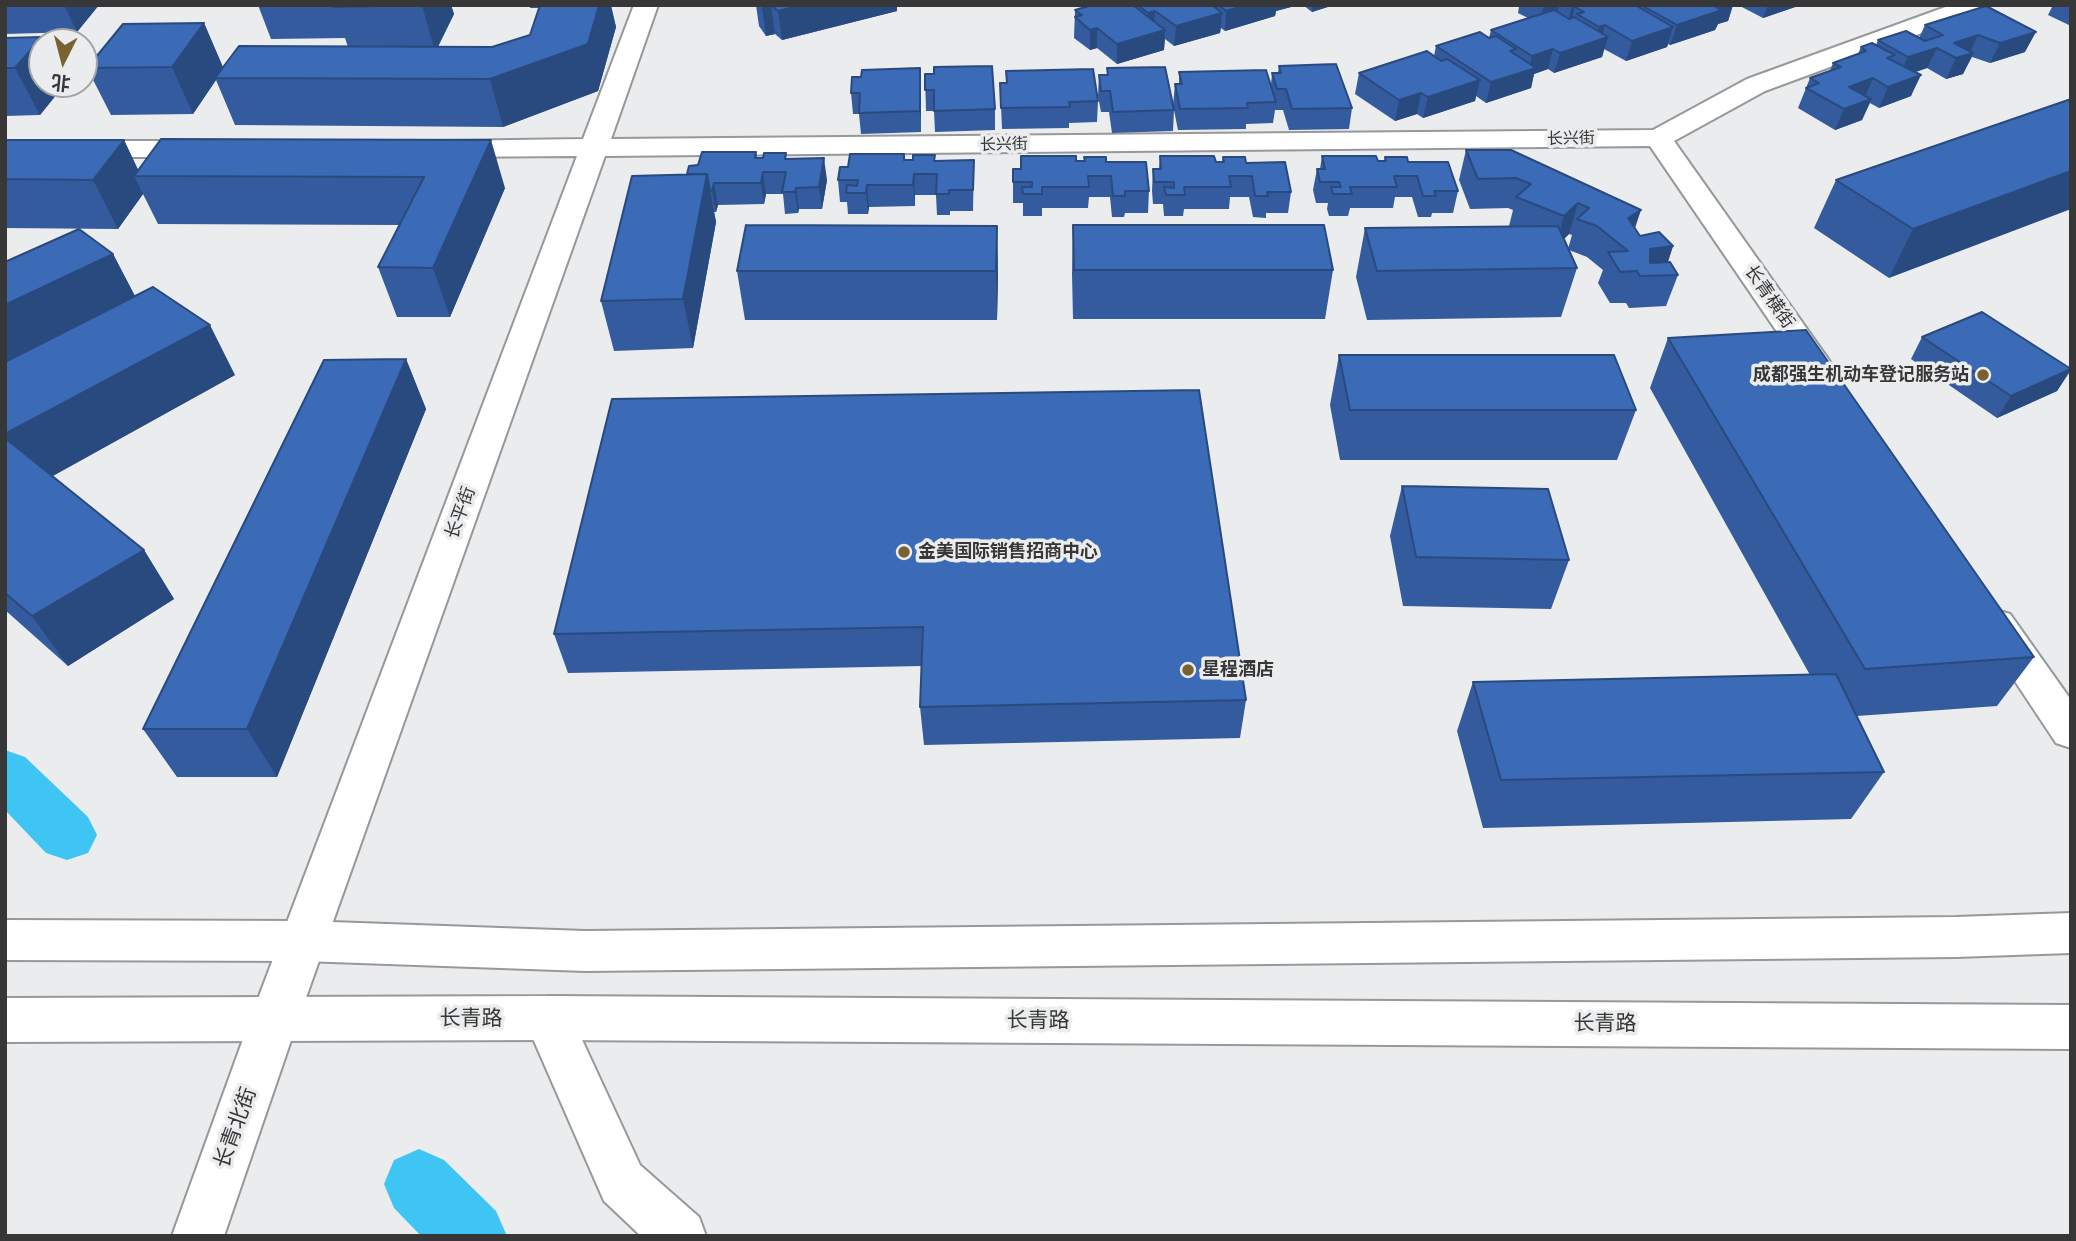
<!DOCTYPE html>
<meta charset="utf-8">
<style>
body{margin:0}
#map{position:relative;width:2076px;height:1241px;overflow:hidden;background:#ebeced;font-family:"Fira Sans","Noto Sans SC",sans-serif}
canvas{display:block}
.frame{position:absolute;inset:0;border:7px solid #373738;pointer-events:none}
.north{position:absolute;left:28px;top:28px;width:70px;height:70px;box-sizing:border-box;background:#ebeced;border:2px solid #a3a4a5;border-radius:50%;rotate:186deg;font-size:19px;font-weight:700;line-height:28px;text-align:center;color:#373738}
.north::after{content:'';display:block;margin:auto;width:24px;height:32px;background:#796232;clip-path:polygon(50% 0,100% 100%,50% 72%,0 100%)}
</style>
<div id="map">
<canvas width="2076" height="1241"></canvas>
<div class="frame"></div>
<div class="north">北</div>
</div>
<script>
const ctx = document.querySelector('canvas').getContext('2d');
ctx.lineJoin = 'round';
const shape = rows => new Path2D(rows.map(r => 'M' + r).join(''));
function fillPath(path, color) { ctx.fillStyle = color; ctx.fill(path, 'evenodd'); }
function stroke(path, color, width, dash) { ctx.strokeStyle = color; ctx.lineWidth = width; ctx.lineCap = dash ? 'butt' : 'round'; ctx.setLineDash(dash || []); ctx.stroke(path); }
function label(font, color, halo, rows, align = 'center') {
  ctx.font = font + ' "Fira Sans","Noto Sans SC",sans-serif'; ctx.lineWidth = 7; ctx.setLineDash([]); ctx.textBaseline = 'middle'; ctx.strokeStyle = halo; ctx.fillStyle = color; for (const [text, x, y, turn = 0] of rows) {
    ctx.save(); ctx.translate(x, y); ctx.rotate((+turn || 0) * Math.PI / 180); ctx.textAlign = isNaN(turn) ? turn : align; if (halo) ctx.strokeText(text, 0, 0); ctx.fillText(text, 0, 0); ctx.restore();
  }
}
const canal = shape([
 [5,750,25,757,88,817,97,835,88,853,67,860,46,853,5,810,5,750],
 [419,1149,444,1160,496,1211,507,1236,421,1236,394,1208,384,1184,394,1160,419,1149]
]);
const minor = shape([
 [634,5,658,5,611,139,1653,130,1747,79,1951,5,1987,5,1984,10,1765,91,1674,141,1838,373,1834,380,1822,383,1810,380,1650,146,605,156,298,1020,224,1236,172,1236,250,1020,577,156,441,157,431,155,427,149,431,143,441,141,583,139,634,5],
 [5,141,206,141,216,143,220,149,216,155,206,157,5,157,5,141],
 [1996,610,2010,614,2071,700,2071,748,2056,743,1977,624,1982,614,1996,610],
 [548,996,565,1003,640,1165,699,1217,706,1236,641,1236,604,1201,524,1018,531,1003,548,996]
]);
const major = shape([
 [2071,913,2071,953,1956,957,585,971,303,961,5,960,5,920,303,921,585,931,1956,917,2071,913],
 [548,996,2071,1005,2071,1049,548,1040,5,1042,5,998,548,996]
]);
const wall = shape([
 [5,5,99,5,77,32,5,34],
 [258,5,451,5,454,14,438,47,492,47,530,35,539,8,530,8,530,5,612,5,611,8,616,27,598,91,503,127,235,125,216,80,193,114,111,115,87,68,204,23,223,67,348,47,345,38,271,39],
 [756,5,897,5,897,11,782,40,775,34,766,36,759,26],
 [1092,5,1292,5,1291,7,1276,11,1275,16,1225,31,1221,28,1220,33,1174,46,1165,39,1164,50,1117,64,1097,48,1090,50,1074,38,1075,10],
 [1303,5,1334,5,1312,12],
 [1516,5,1733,5,1728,21,1718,24,1715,30,1670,45,1668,44,1667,47,1626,61,1604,49,1602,57,1554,73,1548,69,1534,74,1531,88,1486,103,1476,96,1475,101,1423,118,1417,114,1395,121,1355,94,1359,73,1434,56,1436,46,1489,38,1491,30,1528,18,1518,13,1519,7],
 [1738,5,1801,5,1763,18],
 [2053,5,2071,5,2071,26,2048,15],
 [1986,6,2025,52,1990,63,1972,57,1963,74,1946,79,1927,68,1916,72,1911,96,1879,108,1870,103,1862,120,1835,130,1798,108,1810,78,1830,71,1833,63,1858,54,1861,47,1876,45,1878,40,1919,38,1925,25],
 [42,37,44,42,42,42,42,84,65,84,40,115,5,116,5,38],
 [1279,66,1352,108,1349,129,1289,130,1283,110,1275,110,1273,123,1246,124,1246,129,1178,130,1173,105,1175,84,1179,84,1179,72,1271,85,1272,73,1278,73],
 [920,68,921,132,861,134,859,114,853,114,851,93,861,77],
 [1107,68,1174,110,1173,131,1112,133,1109,112,1101,112,1098,96,1099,75,1107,75],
 [1006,71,1098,101,1097,122,1069,123,1069,128,1002,129,1000,83,1007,83],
 [925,74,995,109,995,130,935,132,934,111,926,111],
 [2071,99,1889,278,1814,228,1836,180],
 [161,139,505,188,450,317,397,317,378,267,400,225,158,224,143,194,118,229,5,228,5,140,124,140,138,170],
 [1466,150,1635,228,1640,236,1673,246,1668,262,1678,275,1666,306,1629,308,1626,303,1610,303,1598,283,1603,270,1587,257,1569,250,1577,268,1561,317,1367,320,1356,277,1365,228,1509,226,1513,210,1508,208,1470,209,1459,180],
 [1569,234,1572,235,1568,249,1564,239],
 [756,152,757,158,763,158,786,153,786,159,827,180,822,209,799,209,798,213,785,214,783,194,766,194,764,204,718,205,716,212,714,212,716,222,693,348,614,351,601,301,687,174,698,165],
 [1160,156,1222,162,1223,157,1246,163,1291,192,1288,213,1266,213,1266,218,1253,217,1249,197,1230,197,1229,209,1184,209,1183,216,1164,216,1163,204,1153,204,1152,191,1153,169,1159,169],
 [1322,156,1378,161,1384,161,1385,157,1408,162,1458,191,1453,213,1432,213,1431,217,1418,217,1412,197,1395,197,1393,208,1350,208,1348,216,1329,216,1327,209,1328,203,1316,203,1313,190,1317,169,1320,169],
 [905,160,974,160,973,211,950,211,950,215,937,215,936,195,915,195,915,206,869,207,868,214,848,214,847,202,840,202,838,180,848,167],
 [1076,161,1106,162,1149,191,1148,213,1125,213,1124,217,1112,217,1110,197,1089,197,1088,208,1042,208,1042,216,1023,216,1023,203,1013,203,1013,169],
 [1073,225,1333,270,1325,319,1073,319,1072,274],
 [997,226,998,275,997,320,745,320,737,271],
 [113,254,135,296,235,375,53,476,144,550,174,599,68,666,5,610,5,262],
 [1922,337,2071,369,2071,370,2057,391,1997,418,1911,359],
 [1668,338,2034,657,1997,706,1857,716,1884,772,1851,819,1483,828,1457,731,1473,682,1810,675,1650,388],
 [1339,355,1636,410,1617,460,1340,460,1330,405],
 [406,359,426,409,277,777,177,777,143,729],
 [612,399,1246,700,1240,738,924,745,920,707,922,666,568,673,554,634],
 [1402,486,1569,560,1551,609,1403,606,1390,536]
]);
const shadedWall = shape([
 [64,5,99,5,77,32],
 [422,5,451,5,454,14,435,52],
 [599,5,611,5,616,27,598,91,503,127,490,79],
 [771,5,775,34,766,36,762,7],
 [801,5,897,5,897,11,782,40,778,11],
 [1246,5,1292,5,1291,7,1276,11,1275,16,1225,31,1226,11],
 [1313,5,1334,5,1312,12],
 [1544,5,1559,5,1555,19,1539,25],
 [1596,5,1575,7,1570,25,1567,26,1572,6],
 [1720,5,1733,5,1728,21,1718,24,1715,30,1670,45,1677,25],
 [1768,5,1801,5,1763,18],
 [1155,11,1154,31,1147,33,1148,13],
 [1222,13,1220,33,1174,46,1176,26],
 [204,23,224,70,215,78,216,80,193,114,172,67],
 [1605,25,1601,39,1608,37,1602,57,1554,73,1560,53,1594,41,1599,27],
 [1673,27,1667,47,1626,61,1632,41],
 [1097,28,1097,48,1090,50,1090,30],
 [1165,30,1164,50,1117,64,1117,44],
 [2036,32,2025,52,1990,63,2000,43],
 [1978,35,1969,54,1973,53,1963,74,1946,79,1956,58,1954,43],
 [42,37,44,42,42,42,42,84,65,84,40,115,15,68],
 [1937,48,1927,68,1899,77,1908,57],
 [1553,49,1548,69,1534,74,1531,88,1486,103,1491,82,1529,70,1532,56],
 [920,68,921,89,921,132,920,111],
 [1921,75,1911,96,1879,108,1888,87],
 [1873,78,1864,99,1840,108,1849,87],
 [1480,80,1475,101,1423,118,1428,97],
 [1421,93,1417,114,1395,121,1399,100],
 [1871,99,1862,120,1835,130,1844,109],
 [124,140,141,176,134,176,143,194,118,229,93,180],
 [491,140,505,188,450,317,433,268],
 [824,158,827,180,822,209,819,187],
 [2071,171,2071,209,1889,278,1913,229],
 [763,172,766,194,764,204,761,183],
 [707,174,716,222,693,348,683,299],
 [914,174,915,195,915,206,913,185],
 [714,183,718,205,716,212,712,191],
 [867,185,869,207,868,214,866,193],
 [796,188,799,209,798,213,795,192],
 [1578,203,1569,234,1555,247,1564,216],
 [1641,210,1631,240,1628,218],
 [997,226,998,275,997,320,996,271],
 [1673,246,1663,275,1640,276,1650,249],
 [113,254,139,304,5,369,5,305],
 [210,325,235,375,36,485,5,439,5,434],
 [406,359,426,409,277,777,247,729],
 [2071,369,2057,391,1997,418,2011,396],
 [144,550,174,599,68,666,32,616]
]);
const building = shape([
 [335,5,422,5,334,7,335,5],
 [540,5,599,5,588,44,490,79,215,78,239,46,492,47,530,35,540,5],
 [771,5,801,5,778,11,771,5],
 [1092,5,1133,5,1165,30,1117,44,1097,28,1090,30,1075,17,1082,15,1075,10,1092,5],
 [1138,5,1212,5,1222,13,1176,26,1155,11,1148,13,1138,5],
 [1219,5,1246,5,1226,11,1219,5],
 [1580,5,1635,5,1673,27,1632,41,1605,25,1599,27,1577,14,1584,12,1575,7,1580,5],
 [1645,5,1720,5,1716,7,1722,10,1677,25,1643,6,1645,5],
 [1986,6,2036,32,2000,43,1978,35,1954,43,1973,53,1956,58,1937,48,1908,57,1878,40,1906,31,1925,41,1943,35,1925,25,1986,6],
 [1554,10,1569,19,1574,17,1608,37,1560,53,1553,49,1532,56,1491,30,1554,10],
 [204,23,172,67,87,68,123,24,204,23],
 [1480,32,1489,38,1496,36,1516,49,1510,51,1536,68,1491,82,1436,46,1480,32],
 [42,37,15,68,5,68,5,38,42,37],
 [1872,43,1895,55,1887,58,1921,75,1888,87,1873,78,1849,87,1871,99,1844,109,1806,88,1819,83,1810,78,1841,67,1833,63,1866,51,1861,47,1872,43],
 [1427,51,1441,61,1447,59,1480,80,1428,97,1421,93,1399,100,1359,73,1427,51],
 [1336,64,1352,108,1292,109,1286,89,1277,89,1272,73,1281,73,1279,66,1336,64],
 [992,66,995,109,934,111,934,90,925,90,925,74,934,74,934,67,992,66],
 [1165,67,1174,110,1113,112,1110,91,1101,91,1099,75,1108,75,1107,68,1165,67],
 [920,68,920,111,859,113,860,93,851,93,852,77,861,77,862,70,920,68],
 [1093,69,1098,101,1069,102,1070,107,1001,108,1000,83,1007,83,1006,71,1093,69],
 [1266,70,1276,102,1247,103,1248,108,1180,109,1175,84,1182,84,1179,72,1266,70],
 [2071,99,2071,171,1913,229,1836,180,2071,99],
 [161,139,491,140,433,268,378,267,424,177,134,176,161,139],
 [5,140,124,140,93,180,5,179,5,140],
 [1466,150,1511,150,1641,210,1628,218,1640,236,1659,232,1673,246,1650,249,1650,263,1670,262,1678,275,1640,276,1637,271,1620,272,1608,252,1628,251,1597,226,1577,219,1589,208,1578,203,1564,216,1516,197,1531,184,1516,178,1478,179,1466,150],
 [702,152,756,152,755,158,763,158,764,153,786,153,785,159,824,158,819,187,796,188,795,192,782,192,786,172,763,172,761,183,714,183,712,191,710,191,707,174,687,174,689,166,698,165,702,152],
 [850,154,904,154,904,160,913,160,913,155,935,155,934,161,974,160,973,190,949,190,949,194,936,194,937,174,914,174,913,185,867,185,866,193,846,193,847,185,857,186,858,180,838,180,840,167,848,167,850,154],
 [1021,156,1076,156,1076,161,1085,161,1084,157,1106,157,1106,162,1146,162,1149,191,1125,191,1125,196,1113,196,1111,176,1088,176,1089,187,1042,187,1042,194,1023,194,1022,187,1032,187,1032,182,1013,182,1013,169,1021,169,1021,156],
 [1160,156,1214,156,1216,162,1224,162,1223,157,1245,157,1246,163,1285,162,1291,192,1267,192,1268,196,1255,196,1252,176,1229,176,1231,187,1184,187,1185,195,1166,195,1164,187,1174,188,1174,182,1154,182,1153,169,1161,169,1160,156],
 [1322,156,1376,156,1378,161,1386,161,1385,157,1407,157,1408,162,1448,162,1458,191,1434,191,1436,196,1423,196,1417,176,1394,176,1397,187,1350,187,1352,194,1333,194,1331,187,1341,187,1339,182,1320,182,1317,169,1325,169,1322,156],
 [707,174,683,299,601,301,632,176,707,174],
 [746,225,997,226,996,271,737,271,746,225],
 [1073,225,1324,225,1333,270,1074,270,1073,225],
 [1558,226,1577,268,1377,271,1365,228,1558,226],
 [79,229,113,254,5,305,5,262,79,229],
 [153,287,210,325,5,434,5,362,153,287],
 [1982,312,2071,369,2011,396,1922,337,1982,312],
 [1806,330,2034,657,1865,669,1668,338,1806,330],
 [1339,355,1614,355,1636,410,1350,410,1339,355],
 [406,359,247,729,143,729,324,360,406,359],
 [1199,390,1246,700,920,707,923,627,554,634,612,399,1199,390],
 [5,438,144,550,32,616,5,593,5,438],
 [1402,486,1548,489,1569,560,1416,557,1402,486],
 [1836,674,1884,772,1501,780,1473,682,1836,674]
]);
const markers = [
 [1983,375,7,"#796232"],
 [904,552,7,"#796232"],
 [1188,670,7,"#796232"]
];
const farStreetnames = [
 ["长兴街",1571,139,-1],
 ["长兴街",1004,145,-1]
];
const streetNames = [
 ["长青横街",1769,297,55],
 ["长平街",461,513,-70]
];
const poiNames = [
 ["成都强生机动车登记服务站",1969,375,"right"],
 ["金美国际销售招商中心",918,552],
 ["星程酒店",1202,670]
];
const nearStreetnames = [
 ["长青路",471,1019],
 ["长青路",1038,1021],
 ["长青路",1605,1024],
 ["长青北街",236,1128,-70]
];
fillPath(canal, '#3fc5f4');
stroke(minor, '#979899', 4);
stroke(major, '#979899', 4);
fillPath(minor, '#fff');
fillPath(major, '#fff');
fillPath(wall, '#335b9d');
fillPath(shadedWall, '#294a7f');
fillPath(building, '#3b6ab6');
stroke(building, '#294a7f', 2);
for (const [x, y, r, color] of markers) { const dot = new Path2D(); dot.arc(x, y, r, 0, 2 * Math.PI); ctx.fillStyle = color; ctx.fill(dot); stroke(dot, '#ebeced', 2.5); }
label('16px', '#373738', '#ebeced', farStreetnames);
label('18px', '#373738', '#ebeced', streetNames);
label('bold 18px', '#373738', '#ebeced', poiNames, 'left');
label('21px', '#373738', '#ebeced', nearStreetnames);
</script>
